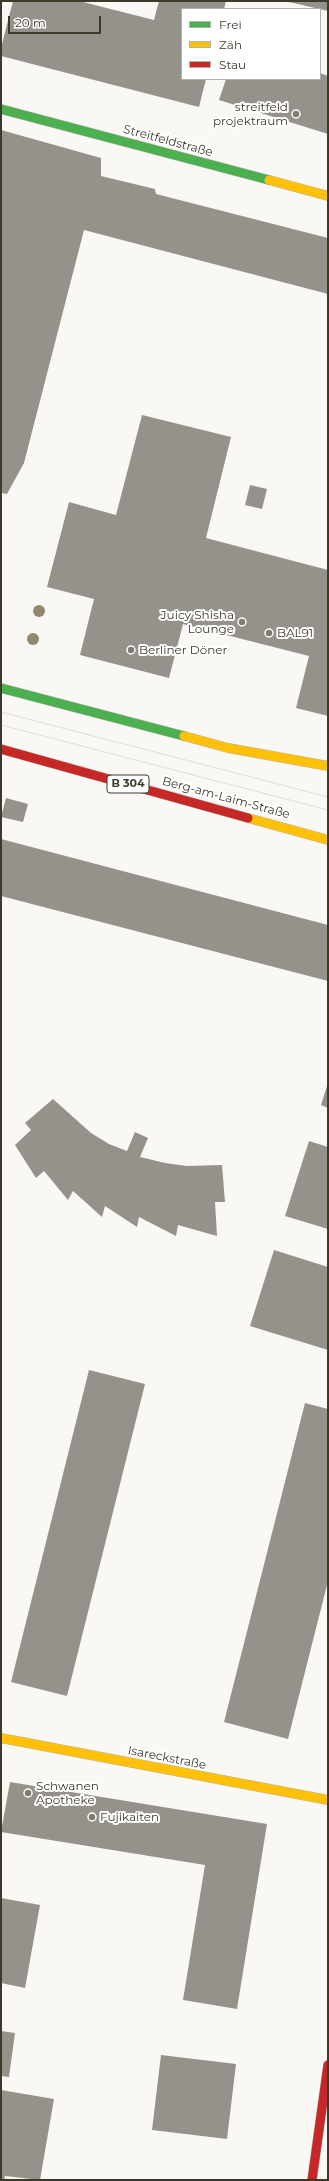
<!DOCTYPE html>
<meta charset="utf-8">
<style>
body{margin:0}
#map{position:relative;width:329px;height:2181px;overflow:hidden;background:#faf8f5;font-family:Montserrat,sans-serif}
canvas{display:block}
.frame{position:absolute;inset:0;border:2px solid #3f392c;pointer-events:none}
.legend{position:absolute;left:181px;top:8px;width:140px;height:72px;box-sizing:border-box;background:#fff;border:1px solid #b2b0ab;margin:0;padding:5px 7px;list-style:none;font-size:12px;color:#3f392c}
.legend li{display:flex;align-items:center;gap:8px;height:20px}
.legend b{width:20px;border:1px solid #b2b0ab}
.scale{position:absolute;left:8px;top:16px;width:93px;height:18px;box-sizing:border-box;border:2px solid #3f392c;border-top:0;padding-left:5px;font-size:12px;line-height:14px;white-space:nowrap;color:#3f392c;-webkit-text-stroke:3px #fff;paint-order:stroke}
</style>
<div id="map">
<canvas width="329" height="2181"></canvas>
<div class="frame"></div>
<ul class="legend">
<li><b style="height:5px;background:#4caf50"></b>Frei</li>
<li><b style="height:5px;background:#ffc107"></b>Zäh</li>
<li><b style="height:5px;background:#c62828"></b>Stau</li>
</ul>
<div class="scale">20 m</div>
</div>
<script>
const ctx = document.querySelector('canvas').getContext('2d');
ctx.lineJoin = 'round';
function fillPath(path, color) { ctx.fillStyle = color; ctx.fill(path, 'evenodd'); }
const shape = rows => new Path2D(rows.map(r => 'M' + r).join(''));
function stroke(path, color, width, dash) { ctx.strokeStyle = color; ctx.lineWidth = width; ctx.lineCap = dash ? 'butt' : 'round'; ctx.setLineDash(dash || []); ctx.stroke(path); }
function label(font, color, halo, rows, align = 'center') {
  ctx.font = font + ' Montserrat,sans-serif'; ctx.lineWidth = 4; ctx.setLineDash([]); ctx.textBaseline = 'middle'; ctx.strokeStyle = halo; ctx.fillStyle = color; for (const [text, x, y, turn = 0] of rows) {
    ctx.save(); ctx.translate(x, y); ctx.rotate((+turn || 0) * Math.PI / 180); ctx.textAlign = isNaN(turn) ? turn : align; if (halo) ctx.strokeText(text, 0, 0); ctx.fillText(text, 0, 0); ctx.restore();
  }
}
const building = shape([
 [13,1,79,1,154,20,159,1,226,1,224,9,182,9,182,79,206,79,199,107,1,56,1,48],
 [289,1,328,1,328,11,289,2],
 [320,73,328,76,328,134,219,100,226,79,320,79],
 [1,130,101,158,101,176,155,189,156,194,328,238,328,294,84,230,24,463,7,494,1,493],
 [142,415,231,437,206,538,328,570,328,716,296,708,309,656,183,624,169,678,80,655,94,599,47,587,69,502,116,515],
 [250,485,267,489,262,509,245,505],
 [6,798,28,804,23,822,1,817],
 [1,839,328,925,328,981,1,896],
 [328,1083,328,1108,321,1105],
 [53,1099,91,1133,109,1144,127,1151,135,1132,148,1138,140,1157,165,1163,187,1166,222,1165,225,1202,215,1202,217,1236,178,1225,176,1236,139,1217,137,1227,105,1206,102,1217,73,1191,68,1200,44,1171,36,1178,15,1145,31,1130,25,1123],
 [309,1141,328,1147,328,1229,285,1216],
 [274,1250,328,1267,328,1350,250,1326],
 [89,1370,145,1384,67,1696,11,1682],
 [305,1403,328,1409,328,1581,288,1739,224,1722],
 [10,1782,267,1824,237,2009,183,2000,205,1865,1,1832],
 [1,1898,40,1905,25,1988,1,1983],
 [1,2031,15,2033,9,2077,1,2076],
 [161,2055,236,2064,227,2139,152,2130],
 [1,2090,54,2099,40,2180,5,2176,4,2180,1,2180]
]);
const fast = shape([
 [1,109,269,180],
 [1,688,184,736]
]);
const slow = shape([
 [269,180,328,196],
 [184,736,228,748,328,766],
 [248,818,328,840],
 [1,1738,328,1800]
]);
const jam = shape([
 [1,749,248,818],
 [312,2180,328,2065]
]);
const tram = shape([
 [1,712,328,797],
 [1,725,328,810]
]);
const trees = [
 [39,611],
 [33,639]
];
const markers = [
 [296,114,4,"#807c72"],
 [242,622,4,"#807c72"],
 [269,633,4,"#807c72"],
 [131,650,4,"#807c72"],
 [28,1793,4,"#807c72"],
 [92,1817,4,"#807c72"]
];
const shields = [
 [128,784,42]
];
const shieldNames = [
 ["B 304",128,784]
];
const poiNames = [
 ["streitfeld",288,107,"right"],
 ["projektraum",288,121,"right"],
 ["Juicy Shisha",234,615,"right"],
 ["Lounge",234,629,"right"],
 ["BAL91",277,633],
 ["Berliner Döner",139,650],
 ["Schwanen",36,1786],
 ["Apotheke",36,1800],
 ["Fujikaiten",100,1817]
];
const streetNames = [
 ["Streitfeldstraße",168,141,15],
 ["Berg-am-Laim-Straße",226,798,15],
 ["Isareckstraße",167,1758,11]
];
fillPath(building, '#95928b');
stroke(fast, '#b6b3ac', 10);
stroke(slow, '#b6b3ac', 10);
stroke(jam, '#b6b3ac', 10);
stroke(fast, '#4caf50', 9);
stroke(slow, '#ffc107', 9);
stroke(jam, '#c62828', 9);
stroke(tram, '#dedddc', 1);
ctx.fillStyle = '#928870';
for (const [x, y] of trees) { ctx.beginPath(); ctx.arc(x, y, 6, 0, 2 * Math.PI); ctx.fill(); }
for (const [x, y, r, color] of markers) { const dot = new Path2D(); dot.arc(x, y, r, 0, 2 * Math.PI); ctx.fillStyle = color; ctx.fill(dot); stroke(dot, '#fff', 1.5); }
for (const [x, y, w] of shields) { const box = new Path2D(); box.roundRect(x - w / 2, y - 9, w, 18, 3); ctx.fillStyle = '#fff'; ctx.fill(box); stroke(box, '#3f392c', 1); }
label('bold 11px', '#3f392c', null, shieldNames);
label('12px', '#3f392c', '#fff', poiNames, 'left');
label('12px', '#3f392c', '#fff', streetNames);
</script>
